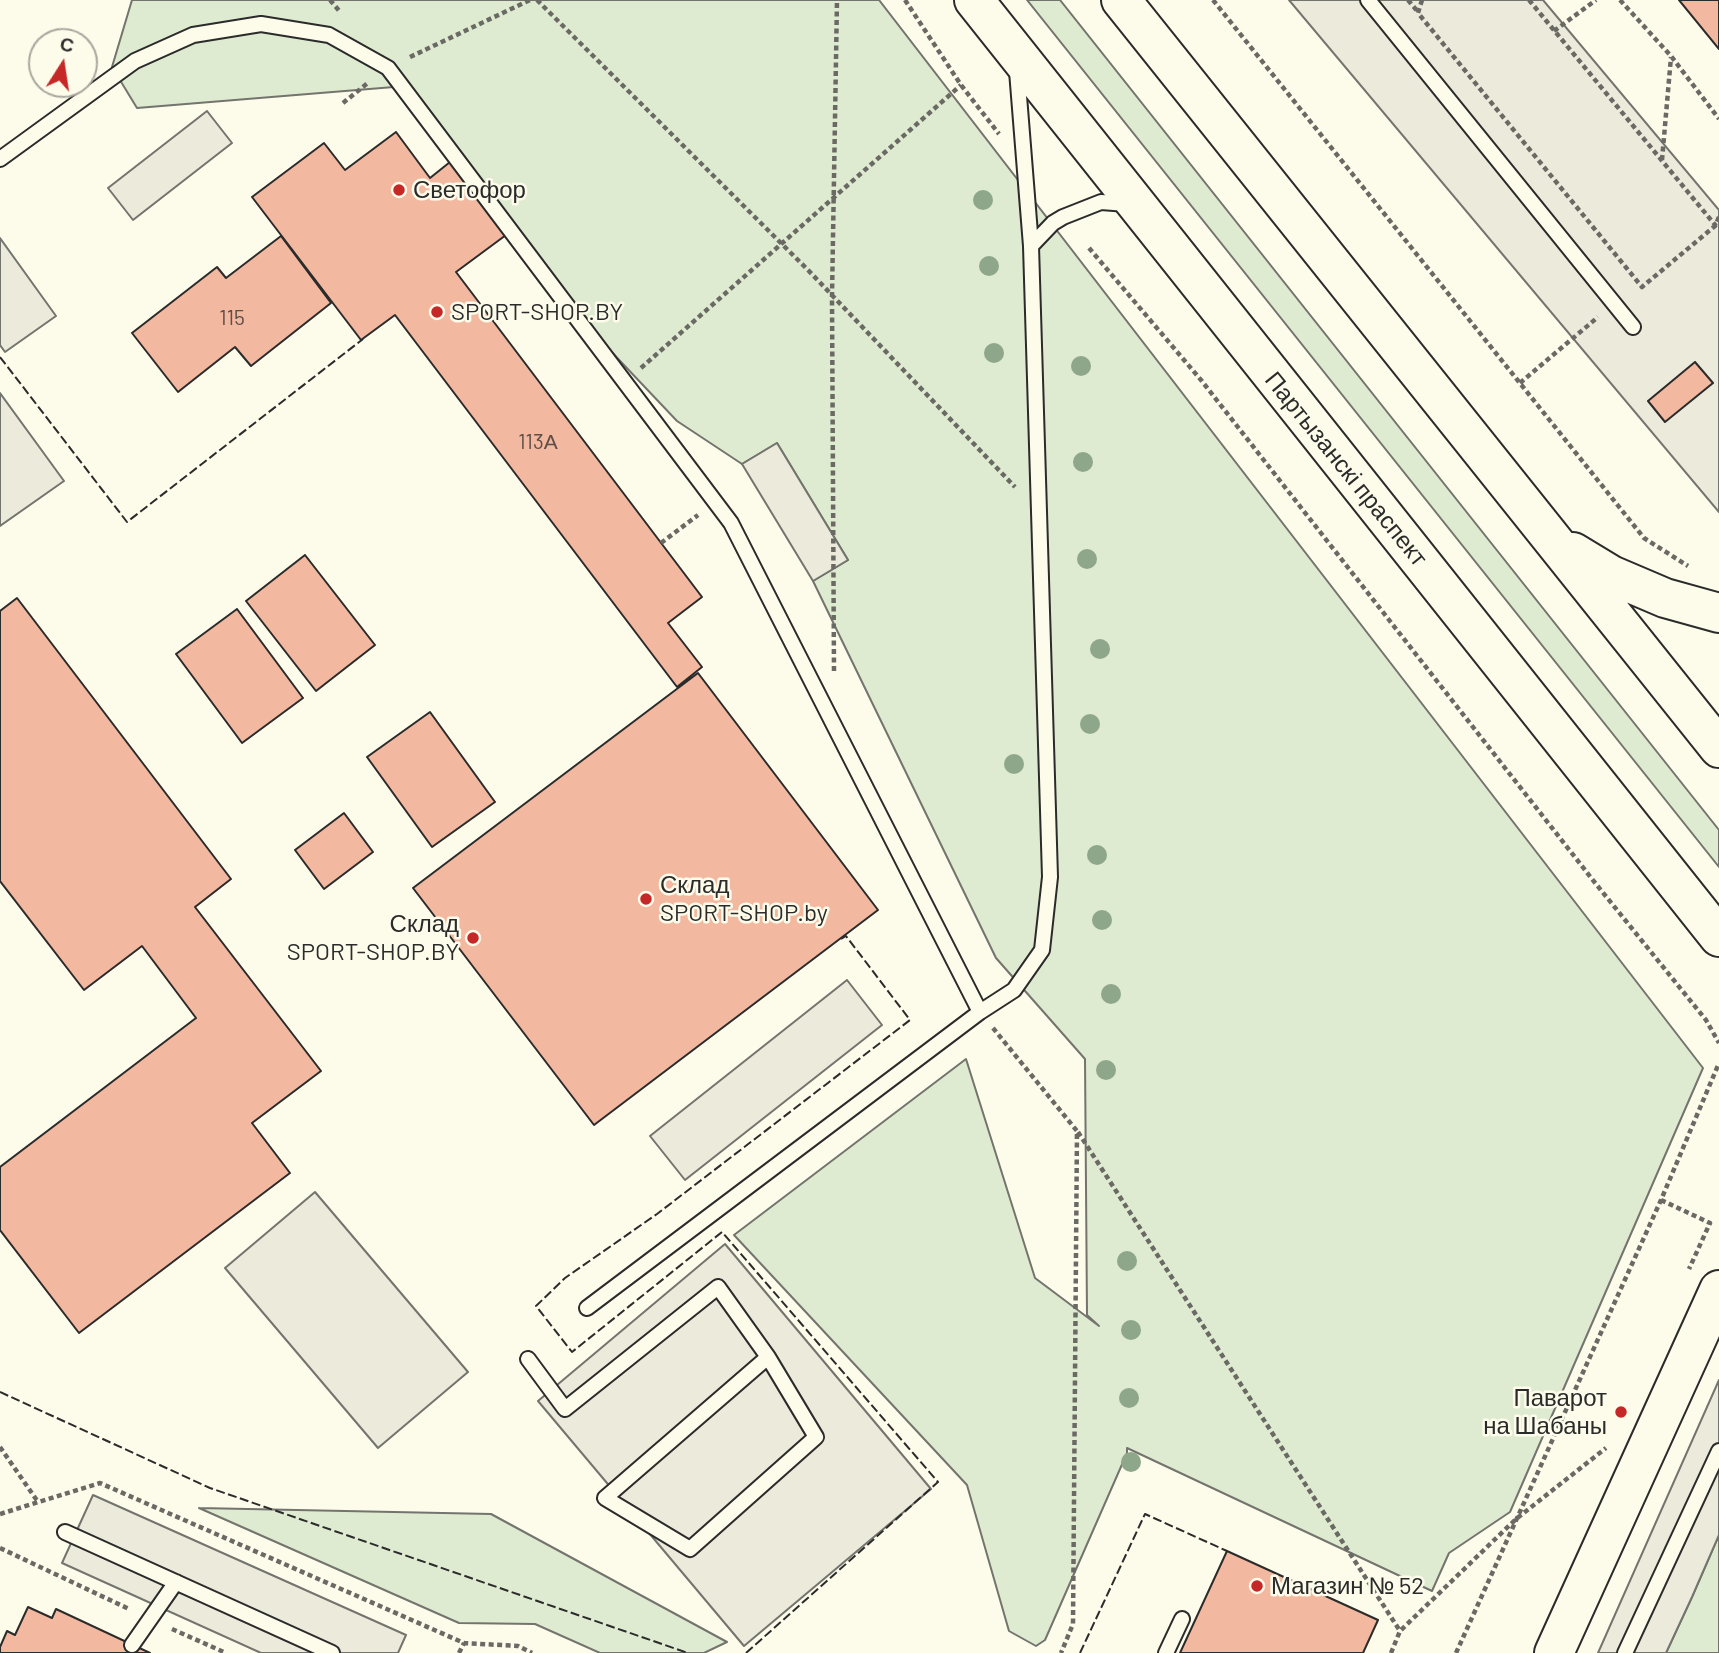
<!DOCTYPE html>
<meta charset="utf-8">
<style>
body{margin:0}
#map{position:relative;width:1719px;height:1653px;overflow:hidden;background:#fdfbea;font-family:Barlow,sans-serif}
canvas{display:block}
.north{position:absolute;left:28px;top:28px;width:70px;height:70px;box-sizing:border-box;background:#fdfbea;border:2px solid #a9a89e;border-radius:50%;rotate:12deg;font-size:19px;font-weight:700;line-height:28px;text-align:center;color:#2b2b2b}
.north::after{content:'';display:block;margin:auto;width:24px;height:32px;background:#c62828;clip-path:polygon(50% 0,100% 100%,50% 72%,0 100%)}
</style>
<div id="map">
<canvas width="1719" height="1653"></canvas>
<div class="north">С</div>
</div>
<script>
const ctx = document.querySelector('canvas').getContext('2d');
ctx.lineJoin = 'round';
function fillPath(path, color) { ctx.fillStyle = color; ctx.fill(path, 'evenodd'); }
const shape = rows => new Path2D(rows.map(r => 'M' + r).join(''));
function stroke(path, color, width, dash) { ctx.strokeStyle = color; ctx.lineWidth = width; ctx.lineCap = dash ? 'butt' : 'round'; ctx.setLineDash(dash || []); ctx.stroke(path); }
function label(font, color, halo, rows, align = 'center') {
  ctx.font = font + ' Barlow,sans-serif'; ctx.lineWidth = 5; ctx.setLineDash([]); ctx.textBaseline = 'middle'; ctx.strokeStyle = halo; ctx.fillStyle = color; for (const [text, x, y, turn = 0] of rows) {
    ctx.save(); ctx.translate(x, y); ctx.rotate((+turn || 0) * Math.PI / 180); ctx.textAlign = isNaN(turn) ? turn : align; if (halo) ctx.strokeText(text, 0, 0); ctx.fillText(text, 0, 0); ctx.restore();
  }
}
const green = shape([
 [132,0,879,0,1703,1068,1510,1512,1449,1553,1432,1591,1127,1448,1127,1453,1045,1640,1036,1646,1009,1631,967,1485,734,1235,966,1059,1035,1278,1099,1326,1087,1315,1085,1059,996,958,813,581,848,560,777,443,742,464,677,421,569,307,406,86,137,108,112,67,132,0],
 [1027,0,1060,0,1719,830,1719,867,1027,0],
 [199,1508,491,1514,727,1642,704,1653,600,1653,535,1624,459,1623,199,1508],
 [1719,1535,1719,1653,1666,1653,1692,1597,1719,1535]
]);
const parking = shape([
 [1289,0,1543,0,1719,210,1719,512,1289,0],
 [207,111,232,143,133,220,108,188,207,111],
 [0,238,56,316,5,352,0,345,0,238],
 [0,393,64,481,0,526,0,393],
 [777,443,848,560,813,581,742,464,777,443],
 [847,980,882,1025,685,1180,650,1136,847,980],
 [315,1192,468,1372,378,1448,225,1268,315,1192],
 [725,1244,931,1489,744,1646,538,1401,725,1244],
 [1719,1380,1719,1535,1692,1597,1666,1653,1598,1653,1719,1380],
 [93,1495,406,1635,398,1653,261,1653,62,1563,93,1495]
]);
const building = shape([
 [1679,0,1719,0,1719,49,1679,0],
 [396,132,430,178,450,162,506,235,456,272,702,597,668,623,702,667,677,687,395,315,361,340,252,197,324,143,345,170,396,132],
 [281,236,331,303,251,366,235,347,178,392,132,333,217,267,226,278,281,236],
 [1695,362,1713,383,1665,422,1648,401,1695,362],
 [305,555,375,645,316,691,246,601,305,555],
 [17,598,231,879,195,907,321,1071,252,1123,290,1173,79,1333,0,1230,0,1167,196,1018,142,946,84,990,0,881,0,611,17,598],
 [237,609,303,698,242,743,176,654,237,609],
 [698,673,878,910,594,1125,413,888,698,673],
 [430,712,495,802,432,847,367,757,430,712],
 [344,813,373,852,324,889,295,850,344,813],
 [1227,1551,1378,1620,1363,1653,1180,1653,1227,1551],
 [28,1607,52,1618,56,1609,150,1653,0,1653,0,1647,7,1631,15,1635,28,1607]
]);
const path = shape([
 [330,0,341,13],
 [537,0,808,270,1015,487],
 [905,0,961,85,999,134],
 [1213,0,1644,538,1688,566],
 [1408,0,1418,12],
 [1422,0,1418,13,1642,287,1715,226,1719,217],
 [1529,0,1716,226],
 [1620,0,1671,56,1719,119],
 [1554,31,1596,0],
 [410,57,530,0],
 [343,103,369,82],
 [1662,160,1671,57],
 [1089,248,1201,380,1596,884,1706,1020,1719,1043],
 [641,368,961,85],
 [1520,383,1598,317],
 [661,543,698,515],
 [834,671,832,297,837,0],
 [993,1028,1077,1131,1073,1624,1061,1653],
 [1078,1132,1400,1631],
 [1661,1200,1710,1223,1689,1269],
 [0,1447,38,1502],
 [0,1514,100,1483,464,1643,518,1646,532,1653],
 [0,1548,129,1609],
 [172,1629,226,1653],
 [459,1653,464,1643],
 [1391,1653,1400,1631,1516,1519,1606,1448],
 [1456,1653,1661,1200,1719,1063]
]);
const service = shape([
 [1368,0,1633,327],
 [0,159,135,61,193,35,261,24,329,35,388,68,731,523,980,1012],
 [1031,246,1053,223,1063,217,1101,202,1127,204],
 [587,1308,980,1012,1014,990,1042,950,1050,877,1031,246,1017,71],
 [528,1359,565,1409,718,1287,768,1357,816,1437,690,1549,605,1498,768,1357],
 [65,1532,332,1653],
 [132,1645,176,1582],
 [1166,1653,1182,1619],
 [1625,1653,1719,1451]
]);
const trunk = shape([
 [974,0,1719,937],
 [1121,0,1719,748],
 [1573,552,1611,575,1665,598,1719,613],
 [1554,1653,1719,1290]
]);
const fence = shape([
 [0,357,127,522,363,339],
 [0,1392,210,1488,688,1653],
 [746,1653,938,1482,722,1232,572,1352,536,1306,565,1278,657,1214,910,1020,846,936,841,939],
 [1080,1653,1145,1514,1227,1551]
]);
const trees = [
 [983,200],
 [989,266],
 [994,353],
 [1081,366],
 [1083,462],
 [1087,559],
 [1100,649],
 [1090,724],
 [1014,764],
 [1097,855],
 [1102,920],
 [1111,994],
 [1106,1070],
 [1127,1261],
 [1131,1330],
 [1129,1398],
 [1131,1462]
];
const markers = [
 [399,190,7,"#c62828"],
 [437,312,7,"#c62828"],
 [646,899,7,"#c62828"],
 [473,938,7,"#c62828"],
 [1621,1412,7,"#c62828"],
 [1257,1586,7,"#c62828"]
];
const numberNames = [
 ["115",232,318],
 ["113А",538,442]
];
const poiNames = [
 ["Светофор",413,190],
 ["SPORT-SHOP.BY",451,312],
 ["Склад",660,885],
 ["SPORT-SHOP.by",660,913],
 ["Склад",459,924,"right"],
 ["SPORT-SHOP.BY",459,952,"right"],
 ["Паварот",1607,1398,"right"],
 ["на Шабаны",1607,1426,"right"],
 ["Магазин № 52",1271,1586]
];
const streetNames = [
 ["Партызанскі праспект",1346,469,51]
];
fillPath(green, '#deebd1');
stroke(green, '#74746e', 2);
fillPath(parking, '#eceadb');
stroke(parking, '#74746e', 2);
fillPath(building, '#f2b8a0');
stroke(building, '#2b2b2b', 2);
stroke(service, '#2b2b2b', 18);
stroke(trunk, '#2b2b2b', 42);
stroke(path, '#6a6964', 4.5, [5, 3.5]);
stroke(service, '#fdfbea', 14);
stroke(trunk, '#fdfbea', 38);
stroke(fence, '#2b2b2b', 2, [9, 3.5]);
ctx.fillStyle = '#8ea78a';
for (const [x, y] of trees) { ctx.beginPath(); ctx.arc(x, y, 10, 0, 2 * Math.PI); ctx.fill(); }
for (const [x, y, r, color] of markers) { const dot = new Path2D(); dot.arc(x, y, r, 0, 2 * Math.PI); ctx.fillStyle = color; ctx.fill(dot); stroke(dot, '#fdfbea', 2.5); }
label('21px', '#5d4e48', null, numberNames);
label('24px', '#2b2b2b', '#fdfbea', poiNames, 'left');
label('24px', '#2b2b2b', '#fdfbea', streetNames);
</script>
